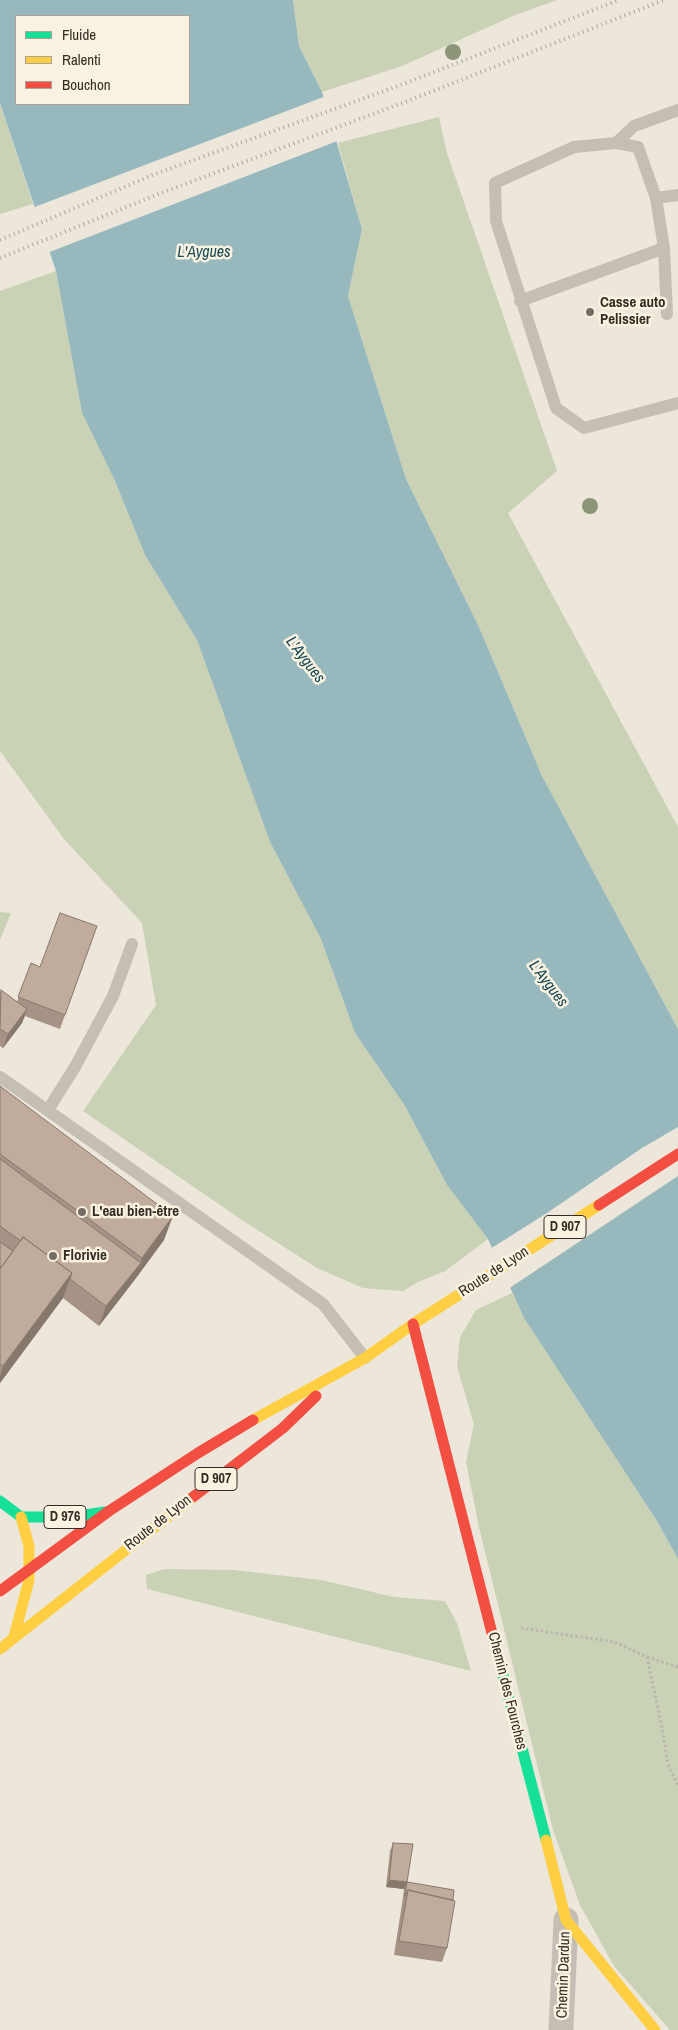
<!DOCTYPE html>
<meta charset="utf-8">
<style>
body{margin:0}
#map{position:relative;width:678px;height:2030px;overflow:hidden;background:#ece6db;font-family:"Archivo Narrow",sans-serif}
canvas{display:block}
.legend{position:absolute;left:15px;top:15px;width:175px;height:90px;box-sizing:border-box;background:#faf2e1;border:1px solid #aba295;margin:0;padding:6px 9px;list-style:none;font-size:15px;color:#342b24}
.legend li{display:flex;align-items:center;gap:10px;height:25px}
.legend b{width:25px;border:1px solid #aba295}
</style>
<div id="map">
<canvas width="678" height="2030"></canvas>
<ul class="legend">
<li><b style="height:6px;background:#16e098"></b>Fluide</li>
<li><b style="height:6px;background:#ffcf43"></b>Ralenti</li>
<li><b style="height:6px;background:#f24e42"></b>Bouchon</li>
</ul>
</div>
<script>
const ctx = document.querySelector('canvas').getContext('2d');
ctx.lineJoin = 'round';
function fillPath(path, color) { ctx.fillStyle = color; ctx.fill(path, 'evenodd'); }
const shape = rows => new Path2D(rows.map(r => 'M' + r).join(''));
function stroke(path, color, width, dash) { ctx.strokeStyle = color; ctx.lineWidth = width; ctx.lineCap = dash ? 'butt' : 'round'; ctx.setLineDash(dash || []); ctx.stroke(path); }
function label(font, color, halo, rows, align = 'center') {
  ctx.font = font + ' "Archivo Narrow",sans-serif'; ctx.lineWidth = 5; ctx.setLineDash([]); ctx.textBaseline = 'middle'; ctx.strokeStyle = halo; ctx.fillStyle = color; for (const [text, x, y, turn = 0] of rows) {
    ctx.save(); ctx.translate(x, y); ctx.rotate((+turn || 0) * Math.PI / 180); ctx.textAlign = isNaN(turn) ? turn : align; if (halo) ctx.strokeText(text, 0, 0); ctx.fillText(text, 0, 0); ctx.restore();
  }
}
const green = shape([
 [293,0,557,0,515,15,402,66,322,92,299,46],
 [0,103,33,204,0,214],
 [439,117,447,153,557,471,508,513,678,827,678,1029,542,776,479,627,406,479,348,296,362,229,338,143],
 [56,271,82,413,115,481,145,555,197,640,270,842,321,939,355,1033,405,1106,447,1185,488,1239,445,1271,420,1281,403,1291,363,1288,317,1268,242,1220,83,1111,156,1005,142,923,64,839,0,751,0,291],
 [0,912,11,913,0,940],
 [512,1293,524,1318,657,1521,678,1559,678,2030,670,2030,614,1966,580,1905,553,1830,479,1527,466,1462,474,1424,457,1367,460,1337,476,1310],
 [164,1569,233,1570,321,1580,394,1597,445,1601,457,1623,471,1671,147,1589,146,1575]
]);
const water = shape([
 [0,0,293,0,299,46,322,92,362,229,348,296,406,479,479,627,542,776,678,1029,678,1559,657,1521,524,1318,488,1239,447,1185,405,1106,355,1033,321,939,270,842,197,640,145,555,115,481,82,413,56,271,0,103],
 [16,16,189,16,189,104,16,104]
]);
const pier = shape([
 [326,96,340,140,47,253,32,208],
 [678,1127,678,1176,508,1289,490,1249,547,1213,642,1148]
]);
const path = shape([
 [521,1628,615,1642,647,1657,662,1728,668,1764,678,1785],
 [647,1657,678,1667]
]);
const lane = shape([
 [616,143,634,126,678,110],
 [656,198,638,147,616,143,574,147,495,183,496,221,556,408,584,428,678,403],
 [520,301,664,248],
 [667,314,664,248,656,198,678,195],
 [0,1077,323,1304,365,1358],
 [48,1110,75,1067,113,996,132,944]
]);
const street = shape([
 [561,2030,566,1920]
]);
const fast = shape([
 [0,1501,21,1517,72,1517,105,1512],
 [495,1645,546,1840]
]);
const slow = shape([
 [253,1420,365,1358,413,1324,599,1205],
 [14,1637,29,1580,29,1546,21,1517],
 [0,1649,193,1497],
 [546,1840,566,1920,655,2030]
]);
const jam = shape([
 [599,1205,678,1154],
 [413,1324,495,1645],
 [193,1497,283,1428,316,1396],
 [0,1591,109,1511,198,1453,253,1420]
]);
const rail = shape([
 [0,240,155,174,398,86,619,0],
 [0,258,161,193,405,102,664,0]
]);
const trees = [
 [453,52],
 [590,506]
];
const wall = shape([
 [97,926,60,1029,25,1016,22,1023,3,1048,0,1046,0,991,17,1002,31,963,40,967],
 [0,1086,164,1240,133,1282,99,1326,63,1298,0,1383],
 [393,1843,407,1882,447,1948,442,1962,394,1955,402,1904,404,1889,386,1887,390,1851]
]);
const shadedWall = shape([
 [27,1009,22,1023,3,1048,8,1034],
 [173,1216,164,1240,133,1282,99,1326,106,1306,141,1263,142,1258],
 [72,1273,63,1298,0,1383,0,1376,3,1366],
 [389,1880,407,1882,404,1889,386,1887]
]);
const building = shape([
 [60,913,97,926,65,1015,18,997,31,963,40,967,60,913],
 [1,990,27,1009,8,1034,0,1029,1,990],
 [0,1086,173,1216,142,1258,0,1154,0,1086],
 [0,1159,141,1263,106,1306,70,1279,72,1273,23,1237,21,1241,0,1226,0,1159],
 [23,1237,72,1273,3,1366,0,1364,0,1269,23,1237],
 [0,1242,13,1251,0,1269,0,1242],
 [393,1843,413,1844,407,1882,389,1880,393,1843],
 [407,1882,454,1890,453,1900,408,1890,405,1897,407,1882],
 [408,1890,455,1901,447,1948,399,1941,408,1890]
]);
const markers = [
 [590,312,5,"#746c64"],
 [82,1212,5,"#746c64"],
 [53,1256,5,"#746c64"]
];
const shields = [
 [565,1227,42],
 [216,1479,42],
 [65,1517,42]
];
const shieldNames = [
 ["D 907",565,1227],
 ["D 907",216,1479],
 ["D 976",65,1517]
];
const poiNames = [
 ["Casse auto",600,303],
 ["Pelissier",600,320],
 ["L'eau bien-être",92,1212],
 ["Florivie",63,1256]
];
const streetNames = [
 ["Route de Lyon",494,1272,-33],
 ["Route de Lyon",158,1523,-38],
 ["Chemin des Fourches",507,1691,76],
 ["Chemin Dardun",564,1975,-88]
];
const waterNames = [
 ["L'Aygues",204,253],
 ["L'Aygues",305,660,53],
 ["L'Aygues",548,984,53]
];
fillPath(green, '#c9d2b4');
fillPath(water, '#97b9bd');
fillPath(pier, '#ece6db');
stroke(path, '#bcb6ae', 3, [2.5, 2.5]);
stroke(lane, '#c4beb5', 12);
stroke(street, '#c4beb5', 25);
stroke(fast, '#16e098', 11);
stroke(slow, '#ffcf43', 11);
stroke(jam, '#f24e42', 11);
stroke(rail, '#aca69f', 4, [1, 4]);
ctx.fillStyle = '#8c9578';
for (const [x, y] of trees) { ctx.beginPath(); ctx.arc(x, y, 8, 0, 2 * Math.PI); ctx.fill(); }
fillPath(wall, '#a69386');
fillPath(shadedWall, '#87786d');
fillPath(building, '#c1ab9c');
stroke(building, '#87786d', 1);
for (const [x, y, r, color] of markers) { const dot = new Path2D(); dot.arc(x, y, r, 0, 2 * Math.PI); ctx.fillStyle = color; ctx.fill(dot); stroke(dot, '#faf2e1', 2); }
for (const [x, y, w] of shields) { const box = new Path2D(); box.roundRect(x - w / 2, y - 11.5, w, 23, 4); ctx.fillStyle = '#faf2e1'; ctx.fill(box); stroke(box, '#342b24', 1); }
label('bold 14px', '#342b24', null, shieldNames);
label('bold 15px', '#342b24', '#faf2e1', poiNames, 'left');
label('15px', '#342b24', '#faf2e1', streetNames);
label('italic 16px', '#184b57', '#faf2e1', waterNames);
</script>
